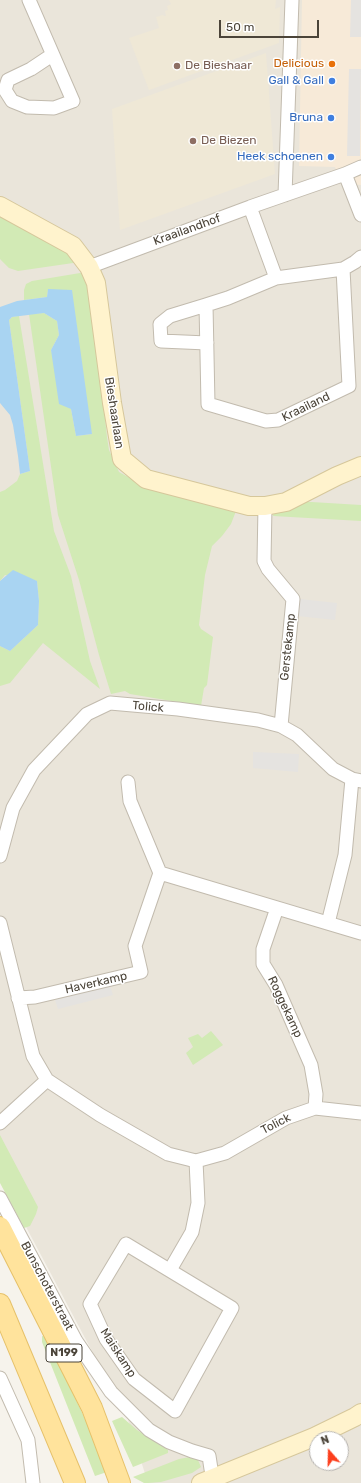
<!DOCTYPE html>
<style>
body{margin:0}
#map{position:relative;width:361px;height:1483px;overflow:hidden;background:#f6f3ec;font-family:Rubik,sans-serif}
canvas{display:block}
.north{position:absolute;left:309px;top:1431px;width:40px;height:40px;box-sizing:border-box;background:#fff;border:1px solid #b7b4b0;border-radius:50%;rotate:340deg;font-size:11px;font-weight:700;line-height:16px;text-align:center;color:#4b4439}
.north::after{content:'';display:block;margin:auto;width:14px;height:18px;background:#fc3f1d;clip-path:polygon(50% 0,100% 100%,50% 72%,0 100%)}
.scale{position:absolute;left:219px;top:20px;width:100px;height:18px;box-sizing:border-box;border:2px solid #4b4439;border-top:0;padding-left:5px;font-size:12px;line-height:14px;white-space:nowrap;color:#4b4439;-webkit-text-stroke:3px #fff;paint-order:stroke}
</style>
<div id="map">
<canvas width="361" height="1483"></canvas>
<div class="north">N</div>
<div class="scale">50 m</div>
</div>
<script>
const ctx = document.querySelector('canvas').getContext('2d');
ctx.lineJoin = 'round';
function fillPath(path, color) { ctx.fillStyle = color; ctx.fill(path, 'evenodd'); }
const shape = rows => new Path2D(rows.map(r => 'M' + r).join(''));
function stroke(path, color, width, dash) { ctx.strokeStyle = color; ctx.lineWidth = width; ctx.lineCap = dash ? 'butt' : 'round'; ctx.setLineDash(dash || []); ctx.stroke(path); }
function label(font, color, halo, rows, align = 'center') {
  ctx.font = font + ' Rubik,sans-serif'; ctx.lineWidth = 3; ctx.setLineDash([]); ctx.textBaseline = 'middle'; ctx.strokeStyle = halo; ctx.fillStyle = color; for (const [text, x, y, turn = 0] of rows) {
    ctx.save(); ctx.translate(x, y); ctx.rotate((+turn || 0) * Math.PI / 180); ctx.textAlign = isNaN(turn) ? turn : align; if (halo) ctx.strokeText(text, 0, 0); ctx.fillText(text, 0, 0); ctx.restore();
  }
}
const residential = shape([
 [0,0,361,0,361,1483,148,1483,127,1417,0,1178],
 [317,1439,341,1439,341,1463,317,1463]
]);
const commercial = shape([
 [302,0,361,0,361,185,341,183,335,167,299,166]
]);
const education = shape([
 [169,0,276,0,275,9,280,7,279,43,149,90,129,38,159,28,156,17,163,15,164,16,166,16,165,11,168,10,167,6,171,4],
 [266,53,275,174,120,230,112,109]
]);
const green = shape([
 [0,211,54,241,80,262,18,271,9,268,0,259],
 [86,272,98,353,107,437,109,450,119,472,128,477,168,491,236,511,231,524,222,536,212,546,205,575,199,625,201,629,213,637,207,685,204,688,201,706,130,694,125,691,111,694,99,655,79,580,58,515,29,314,44,313,57,321,59,335,51,350,71,409,76,436,92,434,48,290,47,297,24,300,24,290,26,284,32,281],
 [19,316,54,531,71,576,90,661,100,689,43,643,10,683,0,686,0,646,10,651,38,625,39,601,37,581,5,575,0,581,0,492,5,490,17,481,20,474,30,471,9,320,12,317],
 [295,501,361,505,361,521,273,516,274,510],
 [211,1031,223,1045,193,1065,186,1053,193,1047,188,1038,198,1034,202,1038],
 [0,1135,38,1207,36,1214,30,1226,24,1228,0,1183],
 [42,1336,47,1337,98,1447,107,1472,95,1476,42,1342],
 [122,1417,137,1430,168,1450,168,1453,133,1467,112,1421],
 [190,1457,198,1460,201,1467,192,1473,161,1482,148,1483,144,1483,133,1477,179,1459]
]);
const parking = shape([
 [351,0,361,0,361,37,350,37],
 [349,69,361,69,360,156,347,156],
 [300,599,337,603,335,620,297,616],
 [253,752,299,754,298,772,253,768],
 [110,986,113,995,58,1009,55,1000]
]);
const water = shape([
 [48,289,72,290,92,434,76,436,71,409,59,404,51,350,59,335,57,321,44,313,12,317,9,320,30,471,20,474,18,456,13,425,10,415,0,403,0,307,17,301,47,297],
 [13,570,37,581,39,601,38,625,10,651,0,646,0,581]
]);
const street = shape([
 [29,0,73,101,54,108,27,107,12,101,5,90,8,80,31,69,52,55],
 [345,174,361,215],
 [285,195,292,0],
 [250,207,276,278],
 [89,267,250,207,345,174,361,167],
 [343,269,349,386,278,420,266,421,208,404,206,305,228,298,276,278,343,269,355,262,361,257],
 [206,305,170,316,160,324,161,341,207,343],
 [265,506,264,561,268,569,293,599,281,726],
 [0,856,13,808,34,770,87,714,110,703,178,709,258,720,281,726,297,735,333,769,352,779,361,781],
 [160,873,361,933],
 [277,908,263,949,263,964,276,985,311,1065,316,1094,315,1108],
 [0,923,33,1056,47,1080,100,1115,168,1154,196,1161,225,1153,286,1118,315,1108,361,1113],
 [328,923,345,855,352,779],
 [18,998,35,997,141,972,135,946,160,873,130,801,128,782],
 [0,1123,47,1080],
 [0,1198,76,1341,111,1392,149,1430,169,1442,192,1451,209,1456,211,1469,217,1483],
 [126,1244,232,1308,175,1411,134,1379,106,1339,90,1304,126,1244],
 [170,1270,192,1232,198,1203,196,1161],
 [0,1378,28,1440,33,1483]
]);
const secondary = shape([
 [0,206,73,246,89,267,96,283,112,403,122,459,146,479,249,506,265,506,286,502,337,476,361,466],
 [201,1483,314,1437,355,1417,361,1413]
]);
const primary = shape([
 [0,1227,92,1408,120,1483],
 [0,1304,75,1483]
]);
const markers = [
 [332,64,4,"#e8710a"],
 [177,66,4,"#8d6e63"],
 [332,81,4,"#3f7fe0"],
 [331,118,4,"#3f7fe0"],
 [193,141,4,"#8d6e63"],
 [331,157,4,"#3f7fe0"]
];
const shields = [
 [64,1353,36]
];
const shieldNames = [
 ["N199",64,1353]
];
const foodNames = [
 ["Delicious",324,64]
];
const educationNames = [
 ["De Bieshaar",185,66],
 ["De Biezen",201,141]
];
const shopNames = [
 ["Gall & Gall",324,81],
 ["Bruna",323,118],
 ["Heek schoenen",323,157]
];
const streetNames = [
 ["Kraailandhof",187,230,-20],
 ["Kraailand",306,407,-26],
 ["Bieshaarlaan",114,413,81],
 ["Gerstekamp",288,647,-84],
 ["Tolick",148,707,5],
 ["Haverkamp",96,983,-13],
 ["Roggekamp",285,1007,65],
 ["Tolick",276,1124,-27],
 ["Bunschoterstraat",47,1286,62],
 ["Maiskamp",118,1353,57]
];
fillPath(residential, '#eae5da');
fillPath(commercial, '#f7ead8');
fillPath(education, '#efe8d6');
fillPath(green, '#d2eab5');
fillPath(parking, '#e5e3e0');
fillPath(water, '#a9d4f2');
stroke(street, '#c2bbae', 15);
stroke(secondary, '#d6c79b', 20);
stroke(primary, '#e6c16a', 22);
stroke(street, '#fff', 13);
stroke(secondary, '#fff3cd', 18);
stroke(primary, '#ffe39c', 20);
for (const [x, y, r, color] of markers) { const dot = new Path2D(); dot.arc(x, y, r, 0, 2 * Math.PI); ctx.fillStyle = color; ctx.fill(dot); stroke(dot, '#fff', 1.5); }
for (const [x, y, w] of shields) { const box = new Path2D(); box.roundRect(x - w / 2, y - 9, w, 18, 3); ctx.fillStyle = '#fff'; ctx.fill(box); stroke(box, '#4b4439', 1); }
label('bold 11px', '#4b4439', null, shieldNames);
label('12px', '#c56008', '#fff', foodNames, 'right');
label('12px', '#785e54', '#fff', educationNames, 'left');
label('12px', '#366cbe', '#fff', shopNames, 'right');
label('12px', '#4b4439', '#fff', streetNames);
</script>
